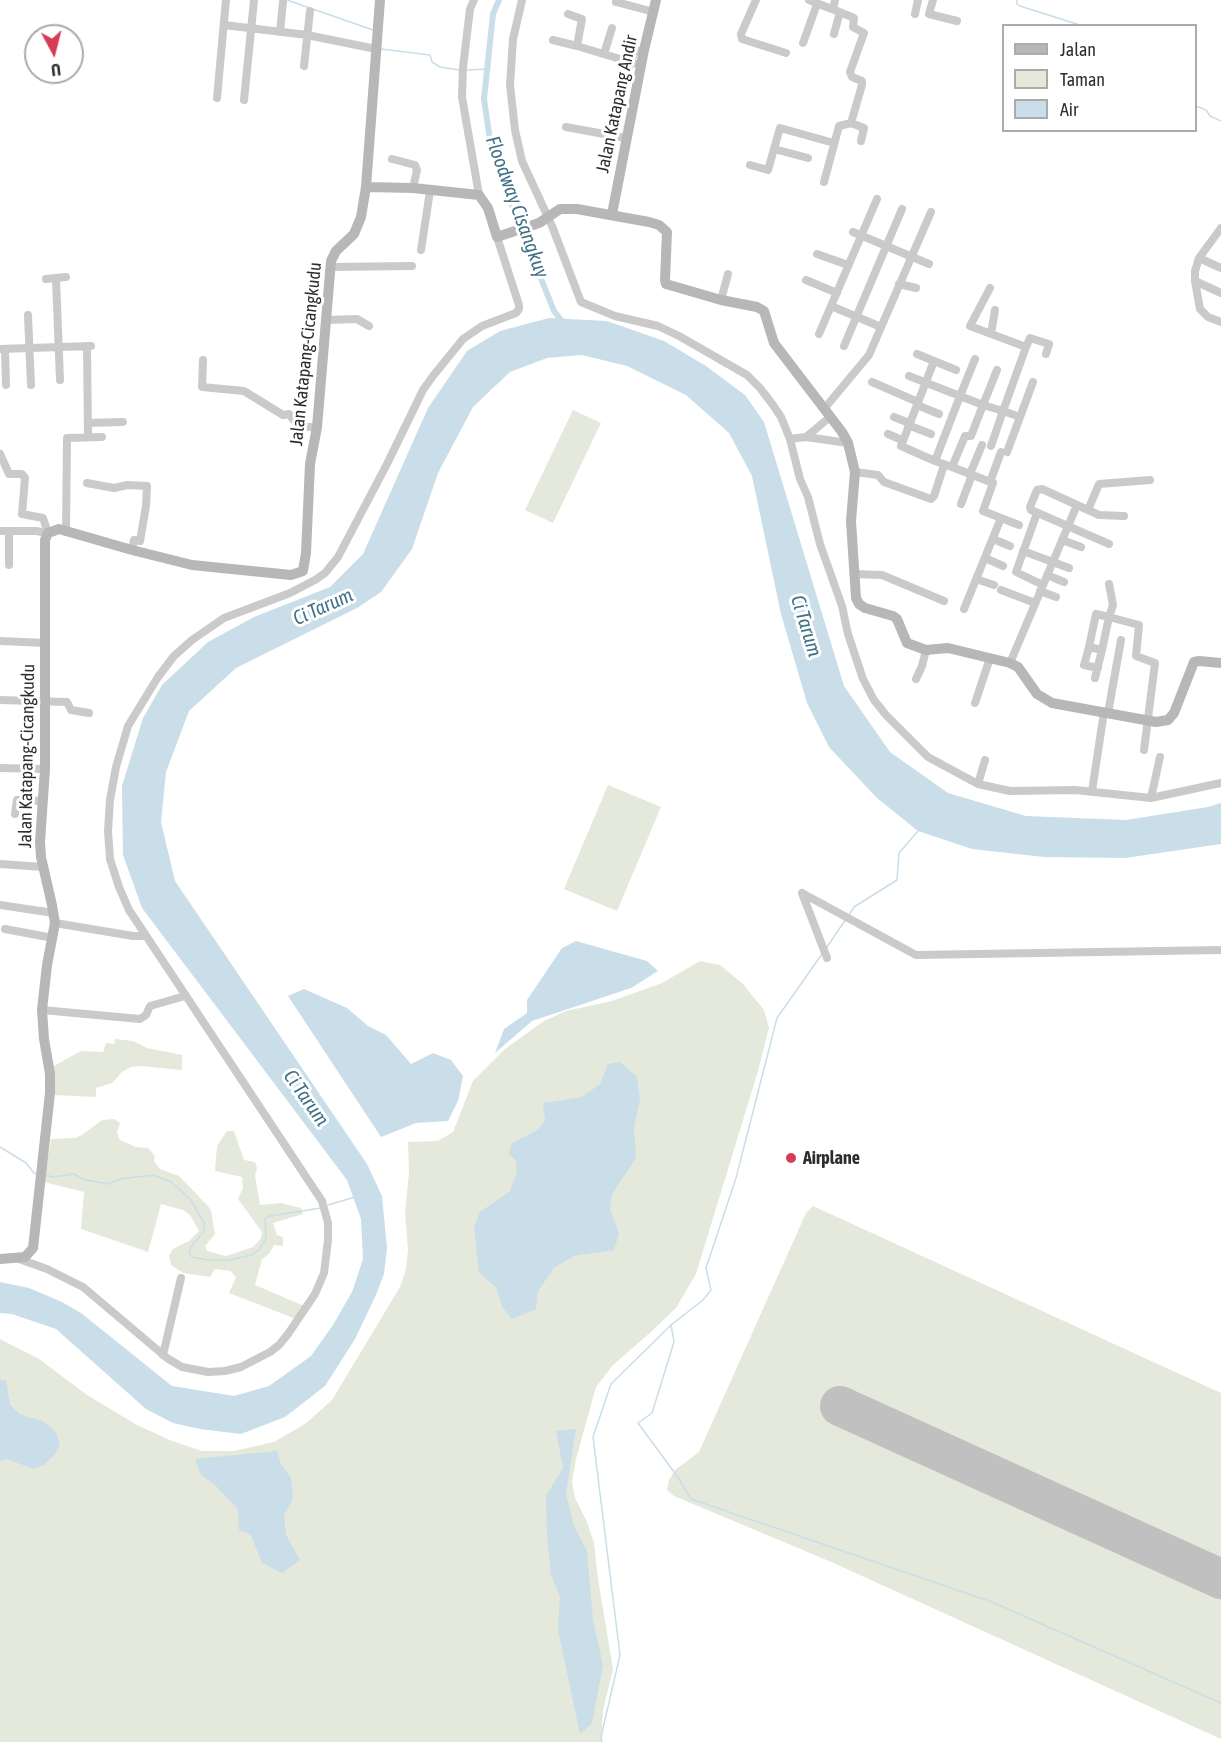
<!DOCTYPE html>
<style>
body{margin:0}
#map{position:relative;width:1221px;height:1742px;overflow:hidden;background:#fff;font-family:"Asap Condensed",sans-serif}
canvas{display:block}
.legend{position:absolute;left:1002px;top:24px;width:195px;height:108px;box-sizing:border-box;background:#fff;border:2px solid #ababab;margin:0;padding:8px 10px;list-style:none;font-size:18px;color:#2d2d2d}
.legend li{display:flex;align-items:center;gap:12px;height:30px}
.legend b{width:30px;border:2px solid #ababab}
.north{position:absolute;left:24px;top:24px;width:60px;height:60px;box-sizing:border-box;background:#fff;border:2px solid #ababab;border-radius:50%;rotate:173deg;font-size:16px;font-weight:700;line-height:24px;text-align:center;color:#2d2d2d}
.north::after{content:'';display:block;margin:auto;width:21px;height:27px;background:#d73c54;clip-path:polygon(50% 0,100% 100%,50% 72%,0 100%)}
</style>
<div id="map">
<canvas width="1221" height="1742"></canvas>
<ul class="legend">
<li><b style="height:8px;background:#b7b7b7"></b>Jalan</li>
<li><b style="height:16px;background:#e4e9db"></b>Taman</li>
<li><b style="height:16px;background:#c9dee8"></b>Air</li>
</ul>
<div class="north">U</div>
</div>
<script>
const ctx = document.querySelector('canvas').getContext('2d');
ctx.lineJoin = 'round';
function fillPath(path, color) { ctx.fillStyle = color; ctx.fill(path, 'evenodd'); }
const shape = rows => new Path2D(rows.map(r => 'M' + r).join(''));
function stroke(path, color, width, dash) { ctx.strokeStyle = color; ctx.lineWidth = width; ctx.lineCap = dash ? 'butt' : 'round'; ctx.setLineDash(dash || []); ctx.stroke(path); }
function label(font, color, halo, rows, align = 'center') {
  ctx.font = font + ' "Asap Condensed",sans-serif'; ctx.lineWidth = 6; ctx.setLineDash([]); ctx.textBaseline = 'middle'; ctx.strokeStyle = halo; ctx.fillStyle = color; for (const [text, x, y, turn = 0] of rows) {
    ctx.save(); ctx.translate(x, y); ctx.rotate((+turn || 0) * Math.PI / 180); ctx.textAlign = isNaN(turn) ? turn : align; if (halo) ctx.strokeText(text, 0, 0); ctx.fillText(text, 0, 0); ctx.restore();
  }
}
const green = shape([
 [573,410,601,423,553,523,525,510],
 [608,785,661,807,617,911,564,889],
 [700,961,720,965,743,984,764,1010,769,1028,758,1071,696,1274,676,1308,652,1331,613,1365,596,1387,576,1459,572,1482,575,1498,587,1522,594,1543,598,1579,613,1669,603,1710,601,1742,0,1742,0,1339,39,1359,87,1395,137,1425,172,1441,202,1451,234,1451,274,1442,305,1424,332,1400,400,1287,406,1269,408,1250,405,1213,409,1173,408,1142,438,1141,453,1132,473,1081,505,1049,544,1021,566,1011,612,1001,662,983],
 [115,1039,133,1041,147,1048,182,1055,182,1070,141,1066,131,1067,122,1072,112,1083,96,1088,96,1097,54,1095,52,1067,81,1051,103,1052,106,1043,114,1044],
 [114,1119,120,1123,117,1133,120,1140,136,1147,148,1148,155,1156,154,1161,160,1169,179,1176,208,1206,211,1211,215,1234,205,1246,207,1251,226,1256,253,1247,261,1238,262,1232,238,1199,243,1188,242,1177,215,1171,217,1146,227,1131,234,1131,244,1160,255,1162,257,1168,255,1176,260,1205,281,1203,301,1208,303,1214,273,1223,277,1235,283,1237,283,1246,274,1245,269,1254,262,1259,255,1285,304,1306,296,1319,229,1293,236,1277,230,1271,215,1269,210,1277,183,1273,171,1265,169,1256,173,1249,189,1241,199,1231,190,1215,183,1210,161,1204,148,1252,81,1229,84,1192,44,1182,51,1139,75,1138,82,1135,102,1120],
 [813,1206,1221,1393,1221,1739,829,1561,674,1496,667,1490,669,1480,675,1470,699,1452,806,1213]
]);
const water = shape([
 [549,318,607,321,664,341,706,366,745,395,764,422,844,686,890,752,948,793,1026,816,1126,820,1208,807,1221,803,1221,844,1125,858,1044,857,972,849,918,831,877,798,829,747,807,703,781,614,752,476,729,433,686,395,627,366,582,355,547,358,510,372,473,407,438,473,412,549,381,592,357,608,236,668,189,711,166,772,161,822,175,881,367,1164,382,1196,387,1248,384,1274,376,1295,355,1339,325,1386,285,1417,241,1434,200,1429,173,1423,146,1409,56,1329,12,1314,0,1313,0,1282,29,1288,62,1302,81,1313,172,1386,234,1396,269,1386,311,1356,333,1325,352,1292,363,1259,361,1219,347,1180,142,908,123,855,122,786,143,718,162,685,208,642,254,617,330,587,363,554,428,408,467,351,500,331],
 [576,941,647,961,658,971,631,988,532,1021,495,1053,504,1029,527,1013,527,1000,562,948],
 [304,989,347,1008,368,1026,386,1035,411,1064,433,1053,451,1060,463,1076,458,1101,448,1121,416,1123,381,1137,288,996],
 [620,1062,637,1077,640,1099,634,1129,636,1158,612,1194,610,1209,619,1234,614,1250,574,1256,554,1268,538,1291,536,1309,512,1319,502,1307,496,1287,479,1273,474,1227,480,1212,510,1191,517,1172,516,1161,509,1154,512,1143,539,1129,545,1120,543,1103,582,1097,600,1084,608,1064],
 [0,1380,6,1380,10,1405,21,1415,43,1421,56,1432,60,1445,55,1454,44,1465,34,1469,6,1459,0,1462],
 [576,1429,566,1494,574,1526,587,1551,593,1620,603,1665,592,1723,580,1734,558,1630,560,1596,551,1575,547,1537,546,1496,563,1468,556,1431],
 [277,1451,281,1464,291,1478,293,1499,284,1515,286,1535,300,1560,282,1573,262,1563,251,1535,239,1530,238,1509,215,1485,201,1475,195,1459]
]);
const stream = shape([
 [287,0,373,30],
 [1017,0,1017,4,1020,6,1083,26],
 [381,49,430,55,432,62,440,67,459,70],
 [467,70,487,69],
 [1196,106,1206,110,1210,116,1221,121],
 [849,915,854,907,897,880,899,853,919,830],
 [827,947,846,919],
 [0,1147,26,1163,34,1173,38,1174],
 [45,1175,53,1177,74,1174,82,1179,108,1184,120,1179,153,1175,171,1182,191,1200,204,1223,204,1231,191,1247,189,1253,192,1257,208,1260,230,1260,251,1255,259,1250,266,1238,265,1218,270,1216,321,1208],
 [328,1205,355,1197],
 [671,1325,674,1342,652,1413,638,1423,677,1476,691,1499,992,1602,1221,1703],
 [602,1742,601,1737,620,1655,593,1437,611,1384,671,1325,703,1300,711,1290,706,1268,736,1178,777,1018,822,954]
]);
const canal = shape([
 [499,0,493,14,484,99,491,147,516,216,554,311,564,324]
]);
const runway = shape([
 [840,1406,1221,1579]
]);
const street = shape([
 [474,0,470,9,463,67,462,97,479,195],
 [522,0,513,39,510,85,515,130,522,161,552,226,581,302,615,316,658,326,679,336,747,375,760,388,773,405,781,417,790,439,800,479,808,497,820,544,842,606,848,634,863,679,874,700,886,715,928,757,978,784,1010,791,1075,790,1151,798,1221,783],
 [756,0,741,34,742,39,786,53],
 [809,0,852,17,854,18,853,27,864,33,850,72,852,77,862,81,862,85,851,123,839,126,824,182],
 [933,0,929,14,957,21],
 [616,2,654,12],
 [833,9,835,0],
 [568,14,582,19,577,46,630,62,635,52,644,50],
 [915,14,918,0],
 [224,25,307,35,376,49],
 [280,32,283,2],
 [834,34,840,12],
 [553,40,577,46],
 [803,43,817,4],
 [604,54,612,28],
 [304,66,310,11],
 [627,75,630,62,641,65],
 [217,98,226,0],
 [244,100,254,0],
 [851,123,864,128,861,141],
 [566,127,626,138],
 [774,149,808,158],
 [392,159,415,165,417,170,413,188],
 [750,165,768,170,780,128,834,143],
 [1221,228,1199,258,1195,271,1195,281,1200,309,1208,317,1221,322],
 [853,232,929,264],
 [421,250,430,191],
 [817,254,848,265],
 [1199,258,1221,268],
 [330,267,412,266],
 [46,279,66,277],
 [56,279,60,380],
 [806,280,837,293],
 [1195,281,1221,293],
 [899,284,916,288],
 [990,288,970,326,1026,347,1003,411,983,405,997,370],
 [721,300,728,274],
 [831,306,877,199],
 [28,315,31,385],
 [327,320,357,319,369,326],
 [819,334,831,306,881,327],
 [991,334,995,310],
 [87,346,88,437],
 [844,346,902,209],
 [1026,347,1030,338,1049,344,1046,354],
 [0,349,91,346],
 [5,349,6,385],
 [917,354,956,370],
 [203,360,202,387,244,391,283,415,289,414,296,423,302,427,317,427],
 [934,361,917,405,939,414],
 [909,376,960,396,983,405,971,436,965,436,952,467,935,461,960,396,975,359],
 [872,382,918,402],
 [917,405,901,446,935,461],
 [824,409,869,355,931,212],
 [894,417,909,423],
 [88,423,123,422],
 [908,425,931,434],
 [888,434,902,440],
 [806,437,830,417],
 [790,439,806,437,848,443],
 [991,446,1003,411,1020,417],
 [1007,452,1033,382],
 [0,454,9,474,22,474,25,478,22,514,43,518,48,533],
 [952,467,993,483,983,511,1019,525],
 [855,472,878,475,884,482,931,499,934,496,944,465],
 [970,474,982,445],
 [990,482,1001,452],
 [87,483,114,488,127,485,147,486,146,506,140,541,134,540,132,550],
 [961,504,972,475],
 [1088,510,1099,484,1150,480],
 [1037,513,1016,572,1043,585],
 [66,530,67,438,102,437],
 [0,531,36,531,42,532,47,536],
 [9,531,9,565],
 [993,539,1010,546],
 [1062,540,1081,547],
 [1109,544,1031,510,1030,507,1037,490,1042,489,1099,515,1124,516],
 [1023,551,1069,568],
 [985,558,1003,566],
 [854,574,882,575,944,601],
 [1047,575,1064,582],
 [976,579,994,585],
 [1109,584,1113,605,1109,617,1139,625,1136,656,1155,663,1144,750],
 [1001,590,1035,603],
 [1040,591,1056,597],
 [964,609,1001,518],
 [1096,614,1109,617,1102,650,1089,647,1096,614],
 [0,641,46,643],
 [1089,647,1084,665,1098,668],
 [1010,663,1077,505],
 [1095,678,1102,650],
 [916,679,922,666,926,650],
 [0,700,67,702,71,710,89,713],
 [975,703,990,658],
 [1108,713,1121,640],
 [0,768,45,769],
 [978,784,985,760],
 [1092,791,1104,712],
 [1151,798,1160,757],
 [15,814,17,800,43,801],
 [0,864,43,867],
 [802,893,916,955,1221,950],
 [802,893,827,958],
 [0,905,54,913],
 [55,923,133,936,146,936],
 [5,929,53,938],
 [42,1010,140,1019,146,1015,150,1006,185,996],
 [19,1259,47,1269,83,1287,167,1358,182,1367,208,1372,225,1371,241,1367,270,1352,279,1345,288,1334,315,1294,324,1273,328,1240,328,1223,322,1201,129,910,119,887,110,859,108,831,110,800,116,767,128,726,158,677,174,656,192,640,224,618,290,593,315,580,325,573,338,557,387,464,423,390,433,376,463,339,482,326,516,313,519,309,519,305,497,237],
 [163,1355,181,1278]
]);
const secondary = shape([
 [366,187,413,188,479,195,488,208,497,237,539,223,560,209,577,209,649,222,659,225,667,232,665,280,666,284,721,300,757,307,764,311,774,343,842,432,848,443,855,472,851,521,856,598,859,604,865,608,893,616,897,619,907,643,926,650,948,648,1010,663,1018,667,1037,694,1052,703,1156,722,1168,720,1174,713,1194,662,1199,661,1221,663],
 [612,214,644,50,656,0],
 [0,1259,25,1257,33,1248,50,1093,50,1074,44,1039,42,1010,47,965,55,923,52,905,41,857,40,842,45,769,45,540,48,533,59,529,132,550,192,565,291,575,303,571,306,553,310,464,317,427,331,261,336,251,354,234,361,217,366,187,380,0]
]);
const markers = [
 [791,1158,6,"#d73c54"]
];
const streetNames = [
 ["Jalan Katapang Andir",617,104,-78],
 ["Jalan Katapang-Cicangkudu",306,354,-84],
 ["Jalan Katapang-Cicangkudu",27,756,-89]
];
const poiNames = [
 ["Airplane",803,1158]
];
const waterNames = [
 ["Floodway Cisangkuy",517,207,70],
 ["Ci Tarum",323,607,-24],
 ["Ci Tarum",806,626,73],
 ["Ci Tarum",306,1098,55]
];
fillPath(green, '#e4e9db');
fillPath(water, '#c9dee8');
stroke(stream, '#c9dee8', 1.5);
stroke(canal, '#c9dee8', 6);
stroke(runway, '#c0c0c0', 40);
stroke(street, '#cacaca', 8);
stroke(secondary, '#b7b7b7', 10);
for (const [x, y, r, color] of markers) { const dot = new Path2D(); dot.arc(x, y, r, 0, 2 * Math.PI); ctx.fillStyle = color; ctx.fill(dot); stroke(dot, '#fff', 2); }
label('18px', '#2d2d2d', '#fff', streetNames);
label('bold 18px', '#2d2d2d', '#fff', poiNames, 'left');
label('italic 20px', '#427288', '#fff', waterNames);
</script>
